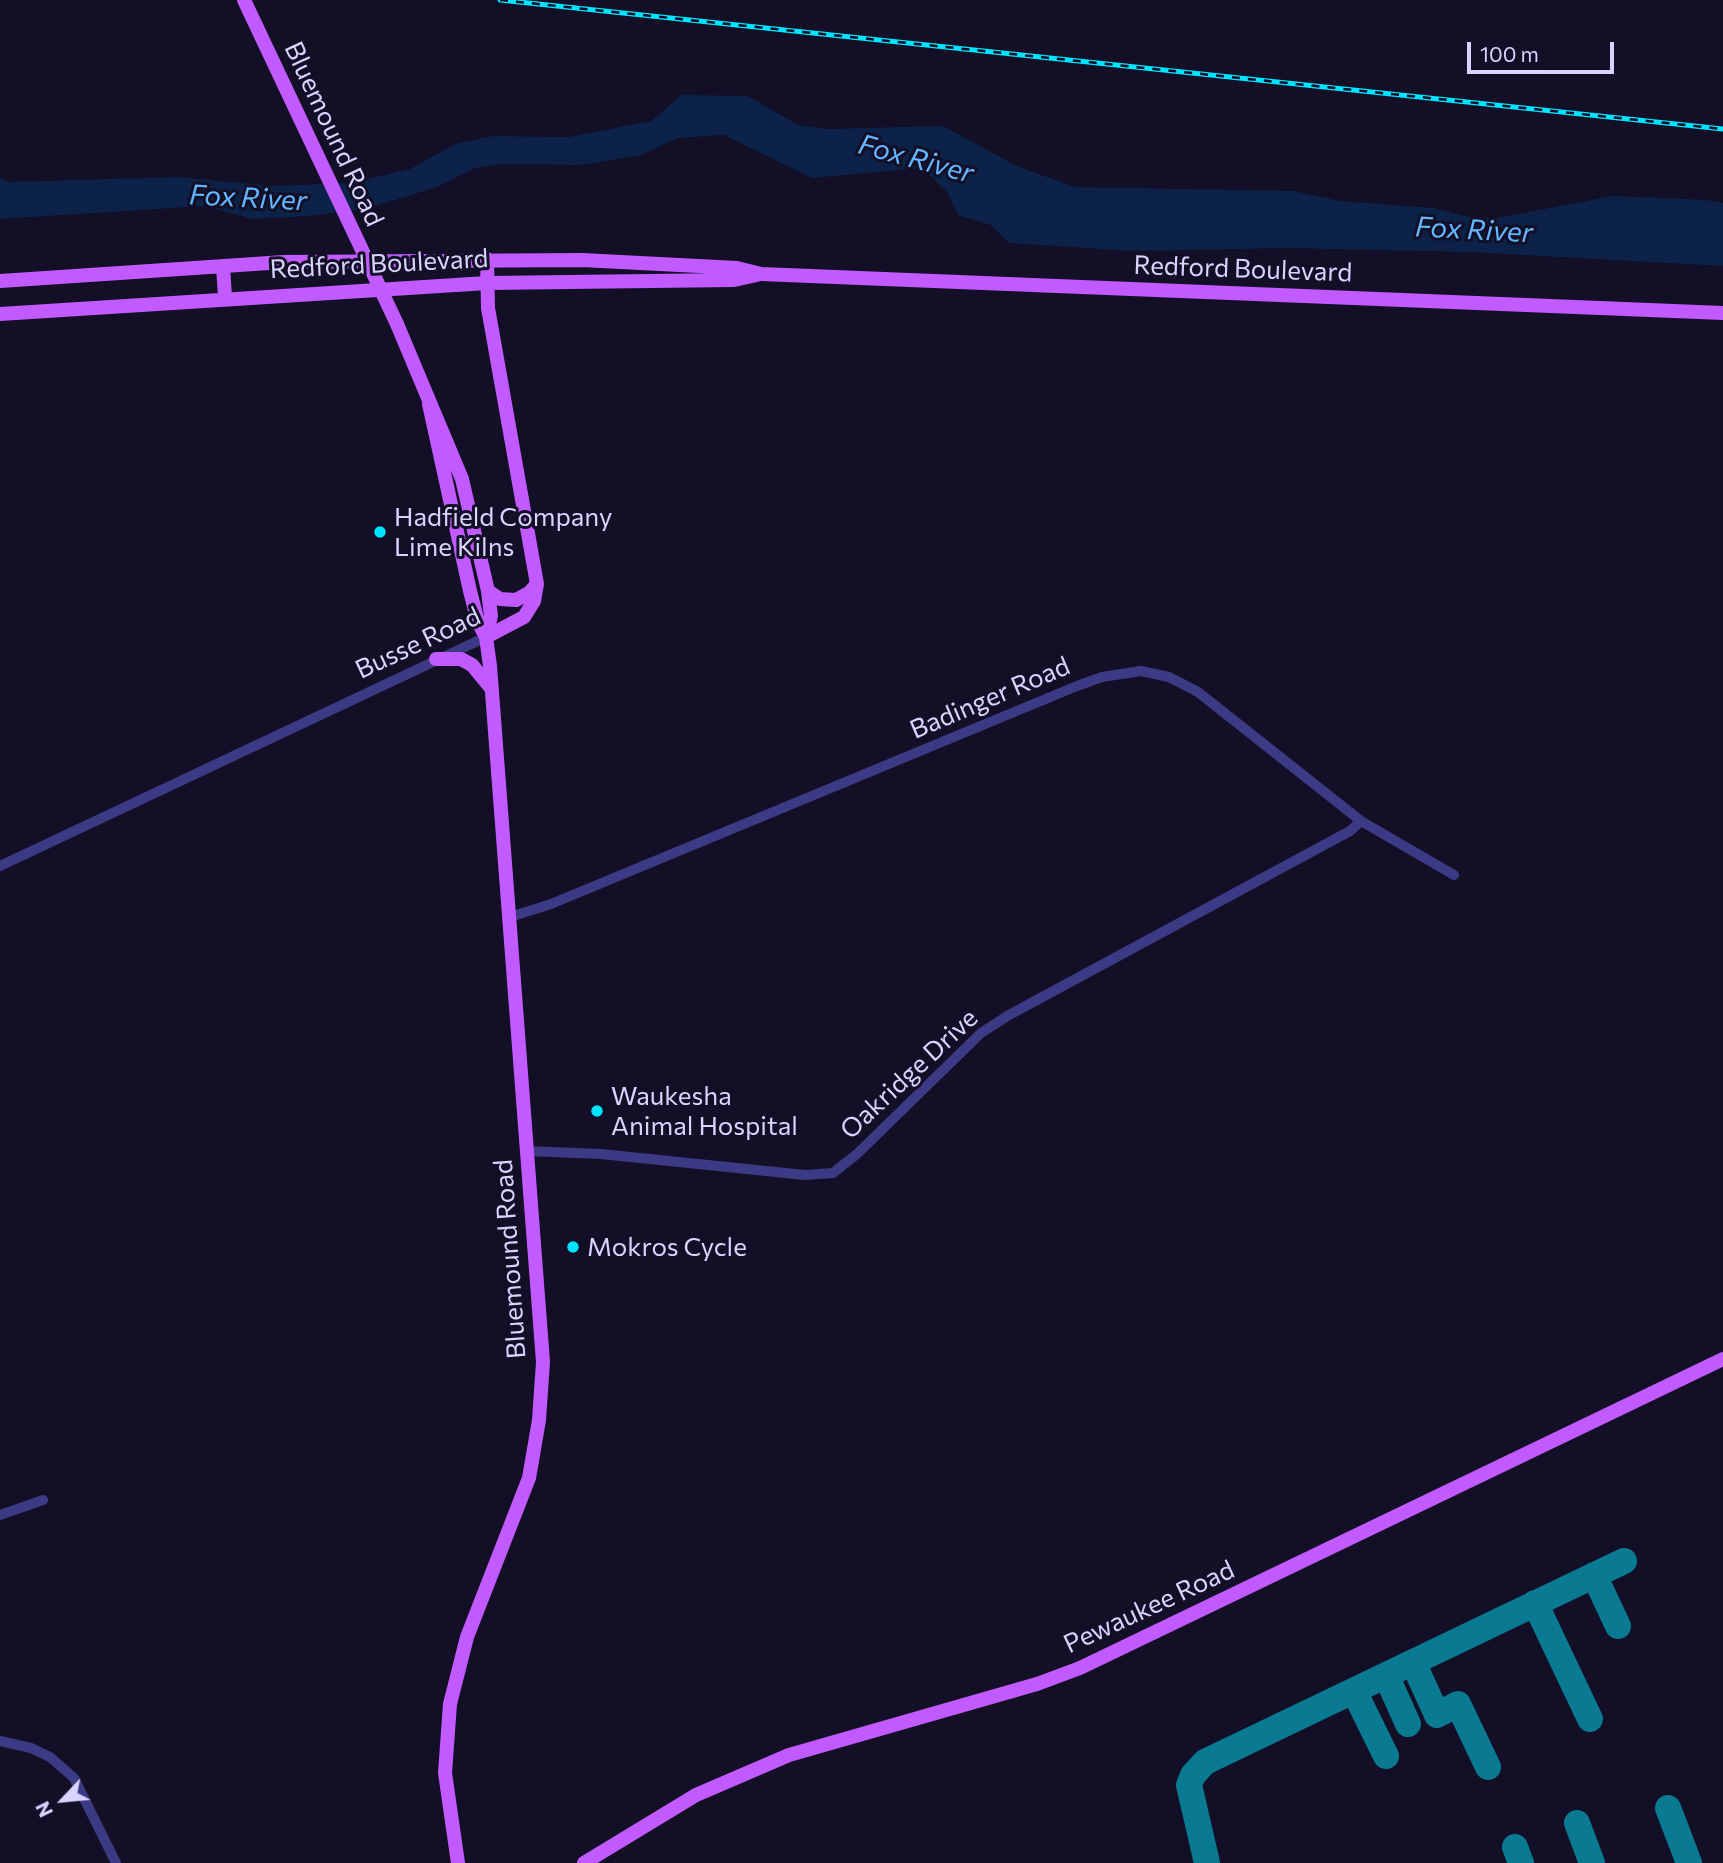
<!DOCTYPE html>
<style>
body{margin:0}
#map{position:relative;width:1723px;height:1863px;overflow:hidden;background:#130f26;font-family:Commissioner,sans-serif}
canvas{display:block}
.north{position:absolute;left:28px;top:1765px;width:70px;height:70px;-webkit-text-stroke:5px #130f26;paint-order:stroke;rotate:244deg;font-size:19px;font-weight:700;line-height:28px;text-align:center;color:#d9d4ff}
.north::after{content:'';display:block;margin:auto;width:24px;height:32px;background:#d9d4ff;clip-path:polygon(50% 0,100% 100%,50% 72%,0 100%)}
.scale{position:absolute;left:1467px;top:42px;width:147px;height:32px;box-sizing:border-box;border:4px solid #d9d4ff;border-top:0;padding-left:9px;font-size:21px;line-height:24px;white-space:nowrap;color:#d9d4ff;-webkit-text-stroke:5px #130f26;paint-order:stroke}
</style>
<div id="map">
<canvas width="1723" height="1863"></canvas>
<div class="north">N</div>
<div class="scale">100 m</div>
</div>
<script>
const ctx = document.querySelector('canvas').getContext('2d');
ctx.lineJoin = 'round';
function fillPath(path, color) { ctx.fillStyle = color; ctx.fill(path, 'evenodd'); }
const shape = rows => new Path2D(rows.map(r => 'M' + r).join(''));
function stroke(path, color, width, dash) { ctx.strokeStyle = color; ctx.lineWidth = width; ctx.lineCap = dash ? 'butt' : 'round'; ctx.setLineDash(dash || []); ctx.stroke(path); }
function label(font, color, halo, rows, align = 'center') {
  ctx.font = font + ' Commissioner,sans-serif'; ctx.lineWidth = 6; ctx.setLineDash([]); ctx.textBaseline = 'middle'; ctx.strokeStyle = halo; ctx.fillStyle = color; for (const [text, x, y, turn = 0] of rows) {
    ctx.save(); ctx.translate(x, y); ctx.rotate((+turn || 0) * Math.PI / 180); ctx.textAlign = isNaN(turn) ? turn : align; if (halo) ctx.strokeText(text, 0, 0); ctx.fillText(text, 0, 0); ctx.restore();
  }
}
const water = shape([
 [682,95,748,96,798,125,826,129,943,126,1019,167,1075,187,1293,191,1340,201,1433,208,1469,217,1492,219,1613,196,1706,200,1723,203,1723,266,1469,252,1287,248,1134,251,1009,243,991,225,958,215,948,193,922,168,812,178,724,135,678,138,641,155,580,165,502,164,475,168,437,187,366,209,308,216,253,219,204,206,0,219,0,178,10,182,177,177,273,186,349,183,410,169,455,144,493,136,569,137,651,121]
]);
const taxiway = shape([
 [1594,1575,1618,1626],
 [1535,1603,1590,1719],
 [1413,1662,1437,1715,1458,1704,1488,1767],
 [1386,1675,1408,1724],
 [1354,1691,1386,1756],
 [1668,1808,1689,1863],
 [1577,1823,1592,1863],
 [1515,1847,1521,1863],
 [1207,1863,1189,1785,1193,1775,1205,1762,1624,1561]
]);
const minor = shape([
 [0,866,486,637],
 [510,917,551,904,1077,686,1102,677,1141,671,1169,677,1198,692,1361,821,1454,875],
 [526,1151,601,1154,805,1175,833,1173,857,1154,981,1033,1009,1015,1350,831,1361,821],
 [0,1515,43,1500],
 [0,1741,31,1748,50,1757,74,1778,116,1863]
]);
const major = shape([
 [223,266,225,297],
 [0,281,284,262,582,260,737,268,761,274,1723,313],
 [0,314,487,283,734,280,757,275],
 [397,324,462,479,488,591,491,616,486,637],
 [429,404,470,591,478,622,486,637,490,666,543,1362,539,1420,529,1478,467,1637,450,1704,445,1773,458,1863],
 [488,591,500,599,516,600,529,593,537,584],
 [486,637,524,617,534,601,537,584,488,308,487,259],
 [436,659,461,659,472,665,491,688],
 [584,1863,696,1795,789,1755,1037,1684,1080,1668,1723,1359]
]);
const rail = shape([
 [500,0,1723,129]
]);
const majorBridge = shape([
 [244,0,397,324]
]);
const markers = [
 [380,532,7,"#00e5ff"],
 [597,1111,7,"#00e5ff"],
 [573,1247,7,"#00e5ff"]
];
const streetNames = [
 ["Bluemound Road",334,134,65],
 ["Redford Boulevard",379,264,-3],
 ["Redford Boulevard",1243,269,2],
 ["Busse Road",418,643,-25],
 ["Badinger Road",990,698,-23],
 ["Oakridge Drive",909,1074,-43],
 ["Bluemound Road",510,1259,-94],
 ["Pewaukee Road",1149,1607,-25]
];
const poiNames = [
 ["Hadfield Company",394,517],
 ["Lime Kilns",394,547],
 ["Waukesha",611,1096],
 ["Animal Hospital",611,1126],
 ["Mokros Cycle",587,1247]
];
const waterNames = [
 ["Fox River",916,159,15],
 ["Fox River",248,198,3],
 ["Fox River",1474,230,3]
];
fillPath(water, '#0c2248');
stroke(taxiway, '#0a7a92', 26);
stroke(minor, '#3d3a85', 10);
stroke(major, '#c25bff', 14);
stroke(rail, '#00e5ff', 5);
stroke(rail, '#130f26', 2.5, [8]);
stroke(majorBridge, '#c25bff', 14);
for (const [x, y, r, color] of markers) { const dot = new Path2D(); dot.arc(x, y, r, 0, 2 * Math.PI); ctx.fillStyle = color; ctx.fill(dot); stroke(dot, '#130f26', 2.5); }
label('26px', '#d9d4ff', '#130f26', streetNames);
label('26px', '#d9d4ff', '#130f26', poiNames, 'left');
label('italic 28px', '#62b6ff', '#130f26', waterNames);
</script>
